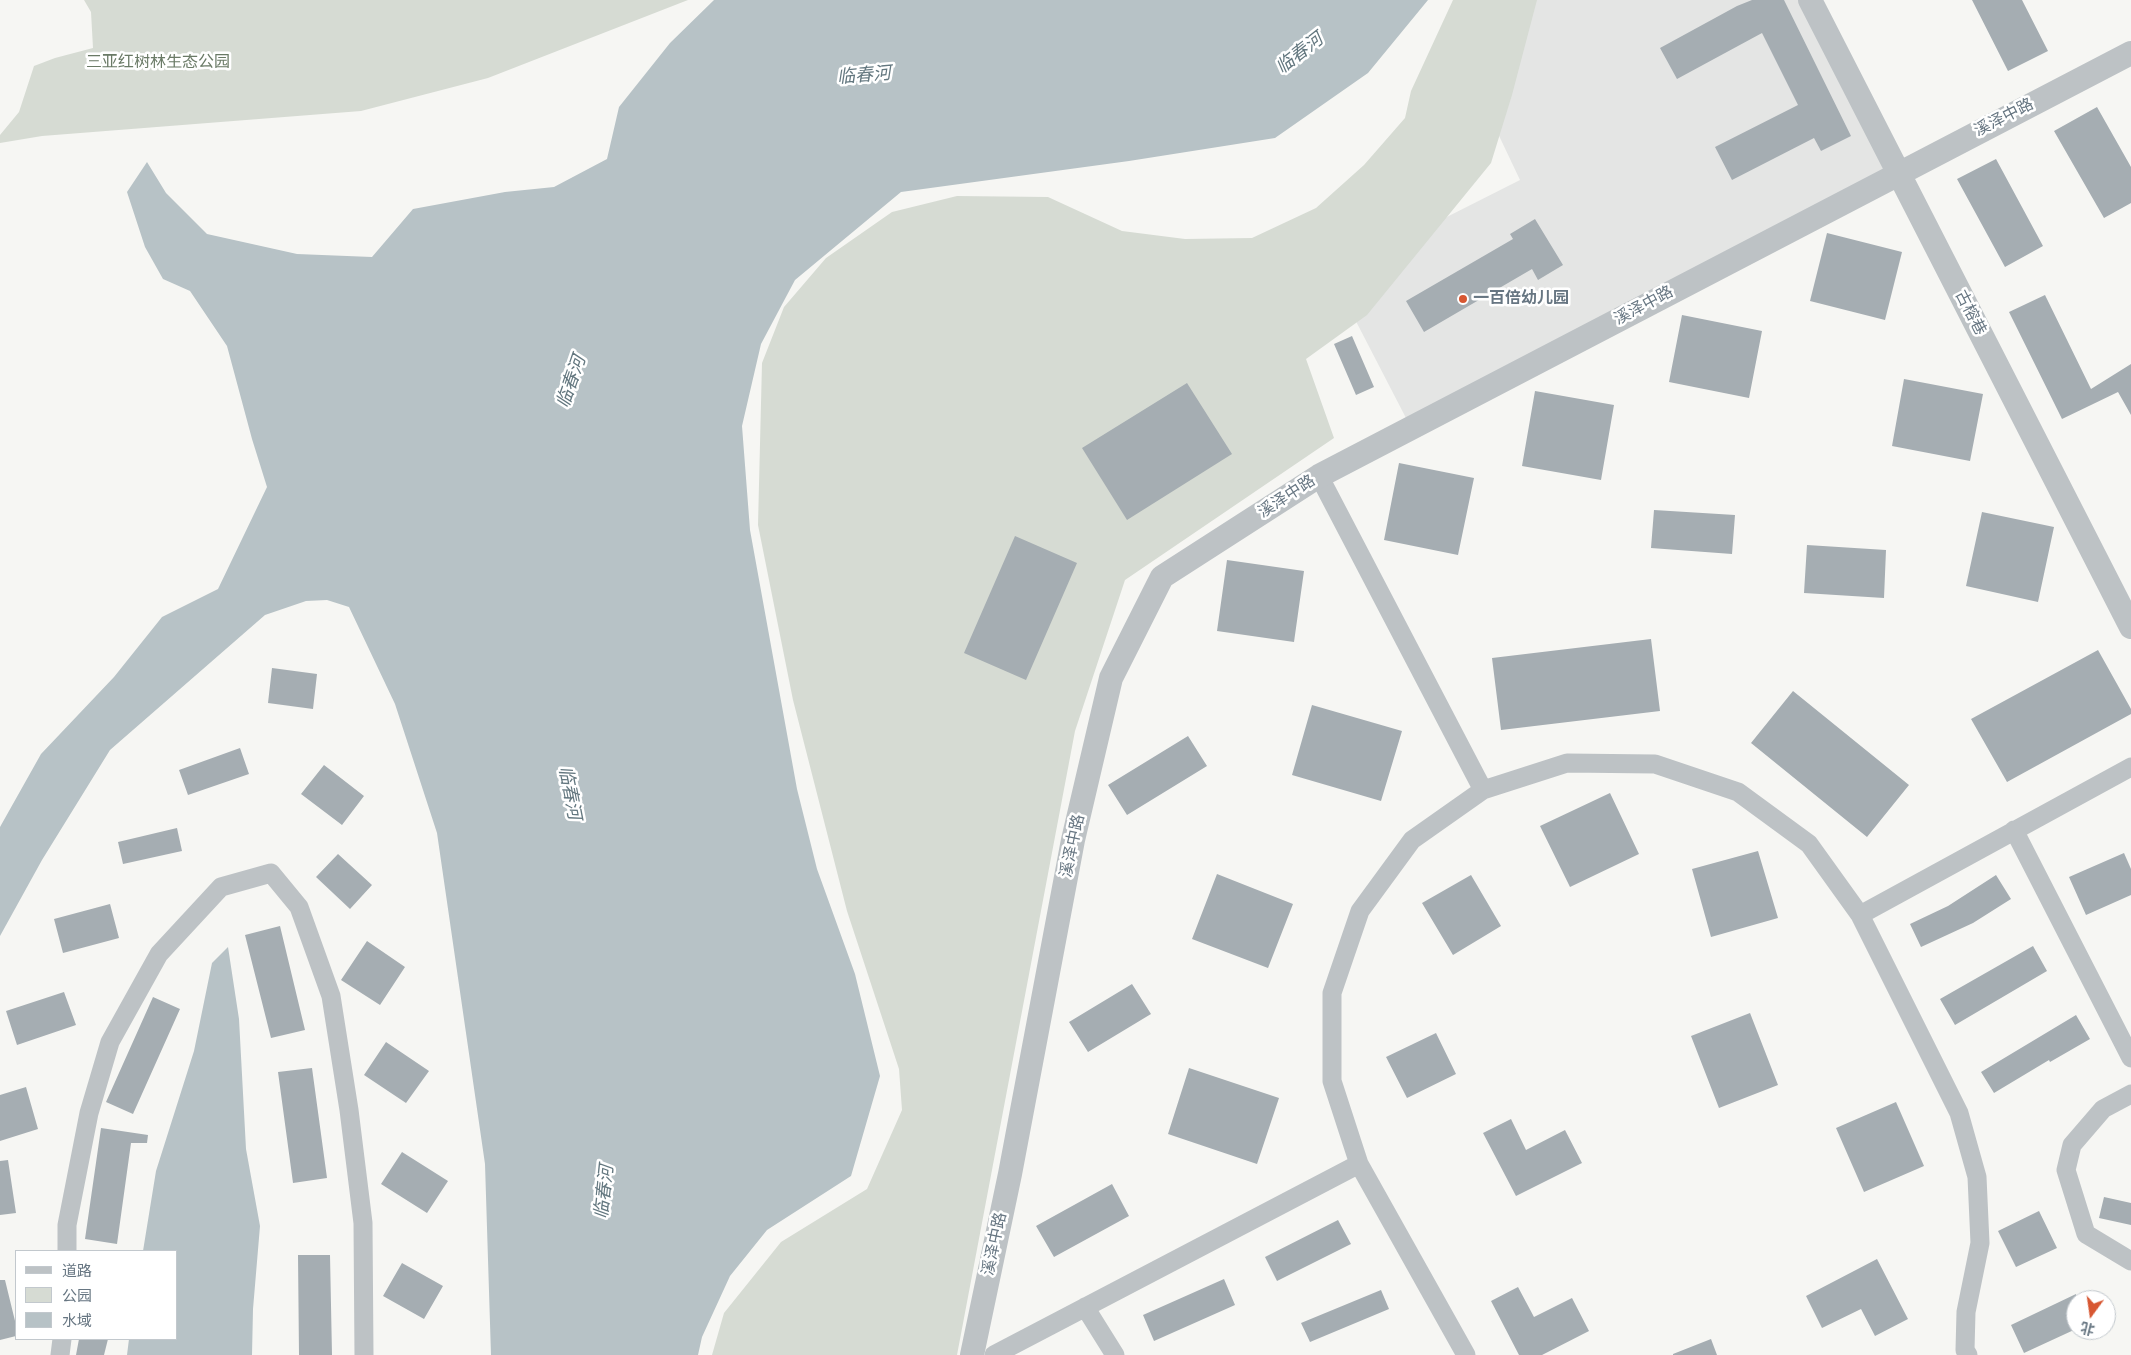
<!DOCTYPE html>
<meta charset="utf-8">
<style>
body{margin:0}
#map{position:relative;width:2131px;height:1355px;overflow:hidden;background:#f6f6f3;font-family:"DM Sans","Noto Sans SC",sans-serif}
canvas{display:block}
.legend{position:absolute;left:15px;top:1250px;width:162px;height:90px;box-sizing:border-box;background:#fff;border:1px solid #c2c8cd;margin:0;padding:6px 9px;list-style:none;font-size:15px;color:#677682}
.legend li{display:flex;align-items:center;gap:10px;height:25px}
.legend b{width:25px;border:1px solid #c2c8cd}
.north{position:absolute;left:2066px;top:1290px;width:50px;height:50px;box-sizing:border-box;background:#fff;border:1px solid #c2c8cd;border-radius:50%;rotate:194deg;font-size:14px;font-weight:700;line-height:20px;text-align:center;color:#677682}
.north::after{content:'';display:block;margin:auto;width:18px;height:22px;background:#d75732;clip-path:polygon(50% 0,100% 100%,50% 72%,0 100%)}
</style>
<div id="map">
<canvas width="2131" height="1355"></canvas>
<ul class="legend">
<li><b style="height:6px;background:#bdc2c5"></b>道路</li>
<li><b style="height:14px;background:#d6dbd3"></b>公园</li>
<li><b style="height:14px;background:#b7c2c6"></b>水域</li>
</ul>
<div class="north">北</div>
</div>
<script>
const ctx = document.querySelector('canvas').getContext('2d');
ctx.lineJoin = 'round';
function fillPath(path, color) { ctx.fillStyle = color; ctx.fill(path, 'evenodd'); }
const shape = rows => new Path2D(rows.map(r => 'M' + r).join(''));
function stroke(path, color, width, dash) { ctx.strokeStyle = color; ctx.lineWidth = width; ctx.lineCap = dash ? 'butt' : 'round'; ctx.setLineDash(dash || []); ctx.stroke(path); }
function label(font, color, halo, rows, align = 'center') {
  ctx.font = font + ' "DM Sans","Noto Sans SC",sans-serif'; ctx.lineWidth = 5; ctx.setLineDash([]); ctx.textBaseline = 'middle'; ctx.strokeStyle = halo; ctx.fillStyle = color; for (const [text, x, y, turn = 0] of rows) {
    ctx.save(); ctx.translate(x, y); ctx.rotate((+turn || 0) * Math.PI / 180); ctx.textAlign = isNaN(turn) ? turn : align; if (halo) ctx.strokeText(text, 0, 0); ctx.fillText(text, 0, 0); ctx.restore();
  }
}
const built = shape([
 [1500,0,1808,0,1896,174,1406,418,1332,275,1520,180,1474,83]
]);
const green = shape([
 [84,0,688,0,488,78,361,111,42,136,0,143,0,135,19,112,34,66,55,58,93,48,91,12],
 [1453,0,1537,0,1512,95,1491,163,1367,315,1306,359,1334,438,1125,580,1075,731,957,1355,712,1355,724,1313,781,1242,867,1189,902,1110,899,1069,847,911,793,700,758,525,762,363,784,307,826,258,892,212,957,196,1048,197,1122,231,1185,239,1252,238,1316,208,1364,165,1405,118,1411,91]
]);
const water = shape([
 [714,0,1428,0,1368,73,1275,138,1129,161,901,192,795,280,761,344,742,426,750,530,797,789,817,869,855,974,880,1076,851,1176,767,1230,730,1276,702,1337,698,1355,491,1355,485,1164,437,833,395,704,349,607,327,600,306,601,265,615,110,750,42,860,0,936,0,827,41,754,114,677,162,617,218,589,267,487,252,439,227,346,190,291,163,279,145,247,127,192,147,162,166,193,207,234,297,254,372,257,413,209,505,192,554,187,607,159,619,107,670,43],
 [228,947,239,1019,246,1149,260,1226,253,1309,252,1355,127,1355,129,1339,176,1339,176,1251,143,1251,156,1171,194,1051,212,963]
]);
const building = shape([
 [1752,0,1784,0,1851,136,1821,151,1814,138,1732,180,1715,147,1798,105,1762,33,1677,79,1660,48,1737,6],
 [1972,0,2022,0,2048,51,2008,71],
 [2097,107,2131,167,2131,203,2104,218,2054,131],
 [1996,159,2043,246,2005,267,1957,179],
 [1535,219,1563,265,1538,280,1532,269,1424,332,1406,301,1513,239,1510,234],
 [1827,233,1902,252,1885,320,1810,301],
 [2045,295,2091,389,2131,364,2131,415,2118,392,2062,419,2009,312],
 [1682,315,1762,331,1749,398,1669,382],
 [1352,336,1374,387,1356,395,1334,344],
 [1904,379,1983,394,1970,461,1892,446],
 [1187,383,1232,454,1127,520,1082,448],
 [1535,391,1614,405,1601,480,1522,466],
 [1399,463,1474,478,1458,555,1384,540],
 [1654,510,1735,515,1732,554,1651,548],
 [1982,512,2054,527,2038,602,1966,586],
 [1015,536,1077,563,1026,680,964,653],
 [1807,545,1886,550,1884,598,1804,593],
 [1227,560,1304,571,1294,642,1217,631],
 [1651,639,1660,711,1501,730,1492,658],
 [2098,650,2131,709,2131,714,2007,782,1971,719],
 [272,668,317,674,313,709,268,703],
 [1793,691,1909,785,1867,837,1751,743],
 [1312,705,1402,731,1381,801,1292,775],
 [1188,736,1207,766,1127,815,1108,785],
 [240,748,249,774,188,795,179,770],
 [324,765,364,796,342,825,301,794],
 [1610,793,1639,854,1570,887,1540,826],
 [177,828,182,851,123,864,118,842],
 [1758,851,1778,918,1711,937,1692,869],
 [2124,853,2131,869,2131,895,2086,915,2069,877],
 [338,854,372,885,350,909,316,877],
 [1217,874,1293,904,1268,968,1192,939],
 [1471,875,1501,926,1453,955,1422,903],
 [1996,875,2011,899,1973,923,1921,947,1910,924,1948,906],
 [110,904,119,938,63,953,54,919],
 [280,926,305,1030,271,1038,245,935],
 [367,941,405,967,380,1005,341,980],
 [2033,946,2047,971,1955,1025,1940,999],
 [1132,984,1151,1014,1088,1052,1069,1022],
 [64,992,76,1025,17,1045,6,1011],
 [153,997,180,1009,133,1114,106,1102],
 [1750,1013,1778,1085,1719,1108,1691,1036],
 [2076,1015,2090,1039,2050,1062,2049,1060,1994,1093,1981,1072],
 [1436,1033,1456,1074,1407,1098,1386,1057],
 [386,1042,429,1071,406,1103,364,1075],
 [312,1068,327,1178,293,1183,278,1072],
 [1189,1068,1279,1098,1257,1164,1168,1134],
 [26,1087,38,1129,0,1141,0,1095],
 [1896,1102,1924,1166,1864,1192,1836,1128],
 [1511,1119,1526,1150,1565,1130,1582,1163,1516,1196,1483,1133],
 [101,1128,148,1135,147,1143,131,1143,117,1244,85,1239],
 [402,1152,448,1181,427,1213,381,1184],
 [8,1160,16,1213,0,1215,0,1161],
 [1112,1184,1129,1216,1054,1257,1036,1226],
 [2104,1197,2131,1203,2131,1225,2099,1218],
 [2039,1211,2057,1248,2016,1267,1998,1231],
 [1338,1220,1351,1244,1277,1281,1265,1257],
 [298,1255,330,1255,332,1355,299,1355],
 [1877,1259,1908,1319,1875,1336,1861,1309,1822,1328,1806,1296],
 [402,1263,443,1286,424,1319,383,1296],
 [1224,1279,1235,1305,1154,1341,1143,1315],
 [0,1280,5,1280,16,1325,16,1336,0,1340],
 [1518,1287,1534,1317,1572,1298,1589,1331,1542,1355,1519,1355,1491,1301],
 [1381,1290,1389,1309,1310,1342,1301,1323],
 [2076,1294,2076,1329,2024,1353,2011,1325],
 [79,1339,108,1339,104,1355,76,1355],
 [1711,1339,1717,1355,1673,1355,1673,1354]
]);
const minor = shape([
 [1319,476,1483,790],
 [2014,830,2131,1058],
 [1860,915,2131,767],
 [2131,1094,2103,1109,2072,1145,2066,1170,2086,1234,2131,1261],
 [67,1251,67,1225,89,1113,110,1042,159,954,221,887,271,873,299,907,331,996,349,1110,363,1223,364,1355],
 [1085,1307,1115,1355],
 [60,1355,62,1339],
 [994,1355,1359,1164],
 [1466,1355,1359,1164,1332,1081,1332,993,1360,911,1412,840,1483,790,1567,763,1655,764,1738,792,1809,844,1860,915,1959,1113,1977,1177,1980,1243,1966,1312,1965,1350,1968,1355]
]);
const tertiary = shape([
 [1810,0,2131,627],
 [972,1355,1010,1174,1073,840,1111,678,1162,577,1319,476,2131,53]
]);
const markers = [
 [1463,299,5,"#d75732"]
];
const parkNames = [
 ["三亚红树林生态公园",158,63]
];
const streetNames = [
 ["溪泽中路",2004,118,-27],
 ["溪泽中路",1644,306,-28],
 ["古榕巷",1970,313,63],
 ["溪泽中路",1287,497,-33],
 ["溪泽中路",1073,846,-78],
 ["溪泽中路",995,1244,-78]
];
const poiNames = [
 ["一百倍幼儿园",1473,299]
];
const waterNames = [
 ["临春河",1300,54,-38],
 ["临春河",864,76,-5],
 ["临春河",572,382,-71],
 ["临春河",569,793,79],
 ["临春河",605,1192,-84]
];
fillPath(built, '#e4e5e4');
fillPath(green, '#d6dbd3');
fillPath(water, '#b7c2c6');
fillPath(building, '#a5adb2');
stroke(minor, '#bdc2c5', 19);
stroke(tertiary, '#bdc2c5', 24);
for (const [x, y, r, color] of markers) { const dot = new Path2D(); dot.arc(x, y, r, 0, 2 * Math.PI); ctx.fillStyle = color; ctx.fill(dot); stroke(dot, '#fff', 2); }
label('16px', '#6a7a66', '#fff', parkNames);
label('16px', '#677682', '#fff', streetNames);
label('bold 16px', '#677682', '#fff', poiNames, 'left');
label('italic 18px', '#63777f', '#fff', waterNames);
</script>
